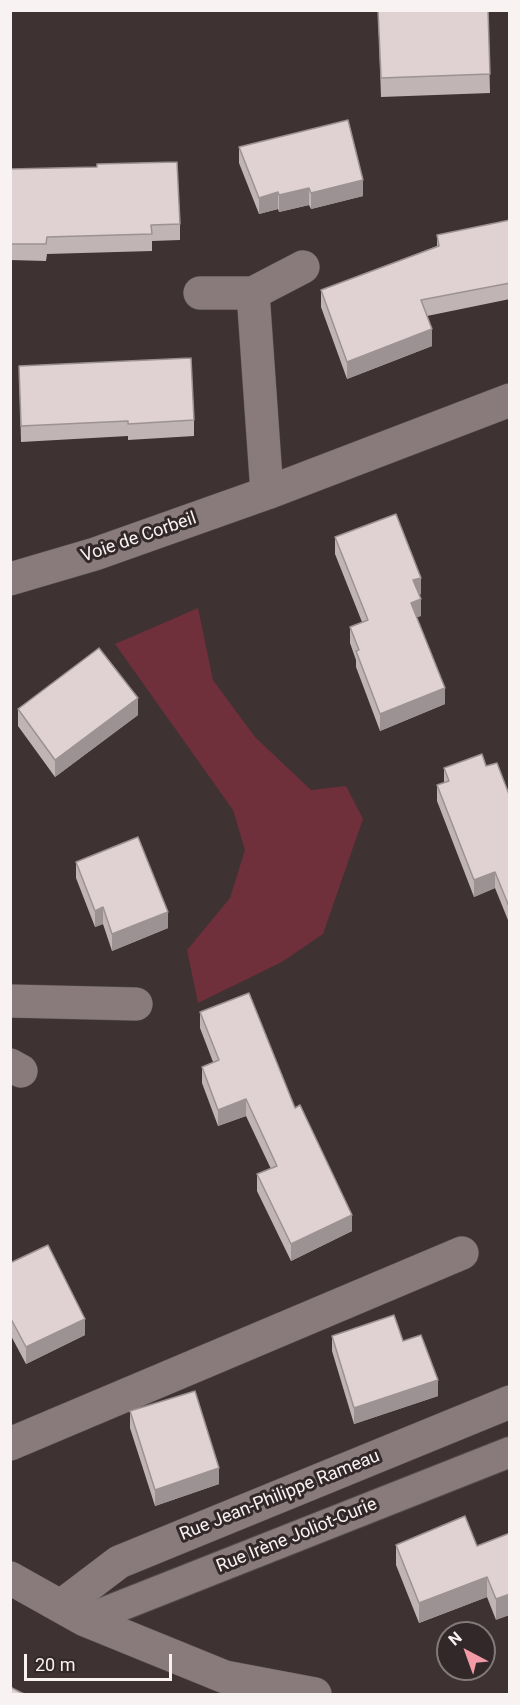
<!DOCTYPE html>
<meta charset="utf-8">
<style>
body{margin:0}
#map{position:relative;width:520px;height:1705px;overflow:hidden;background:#3e3233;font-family:Roboto,sans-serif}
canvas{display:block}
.frame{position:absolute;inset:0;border:12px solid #f9f2f2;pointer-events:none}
.north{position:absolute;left:436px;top:1621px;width:60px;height:60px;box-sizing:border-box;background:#332829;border:2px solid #827979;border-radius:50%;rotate:319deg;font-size:16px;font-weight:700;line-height:24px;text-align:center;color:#f9f2f2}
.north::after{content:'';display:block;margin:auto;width:21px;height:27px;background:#f39aa7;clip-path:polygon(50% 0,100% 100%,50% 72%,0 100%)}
.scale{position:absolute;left:24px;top:1654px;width:148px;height:27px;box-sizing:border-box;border:3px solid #f9f2f2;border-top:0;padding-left:8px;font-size:18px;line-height:21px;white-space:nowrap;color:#f9f2f2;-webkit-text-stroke:4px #332829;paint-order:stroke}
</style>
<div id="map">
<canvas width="520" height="1705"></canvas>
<div class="frame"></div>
<div class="north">N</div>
<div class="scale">20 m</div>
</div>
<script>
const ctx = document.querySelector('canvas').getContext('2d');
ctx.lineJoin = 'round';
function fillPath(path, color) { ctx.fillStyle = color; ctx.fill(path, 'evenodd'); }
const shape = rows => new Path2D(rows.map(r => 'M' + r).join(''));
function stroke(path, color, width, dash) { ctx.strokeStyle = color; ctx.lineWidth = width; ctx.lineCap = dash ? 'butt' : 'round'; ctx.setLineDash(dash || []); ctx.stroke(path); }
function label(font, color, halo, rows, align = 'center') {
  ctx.font = font + ' Roboto,sans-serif'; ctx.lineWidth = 6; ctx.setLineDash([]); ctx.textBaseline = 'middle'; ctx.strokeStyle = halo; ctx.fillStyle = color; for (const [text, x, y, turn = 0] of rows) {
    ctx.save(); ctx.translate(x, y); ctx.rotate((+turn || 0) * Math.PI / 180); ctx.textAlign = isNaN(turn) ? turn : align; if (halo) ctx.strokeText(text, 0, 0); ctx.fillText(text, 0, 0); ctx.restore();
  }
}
const green = shape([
 [198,608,213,680,255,737,311,790,346,786,363,819,323,934,282,962,198,1003,187,950,230,898,245,850,233,810,115,644]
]);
const service = shape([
 [85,1620,510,1452]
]);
const minor = shape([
 [200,293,253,293,303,267],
 [253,293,267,493],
 [10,579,95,554,267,493,510,400],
 [10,1001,136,1004],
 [10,1065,21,1071],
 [10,1444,462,1253],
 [61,1606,119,1562,510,1402]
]);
const tertiary = shape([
 [10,1578,85,1620,225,1677,315,1694]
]);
const wall = shape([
 [378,10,488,10,490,93,381,97],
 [239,147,363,196,311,209,309,205,279,212,278,209,259,214,239,163],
 [10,169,180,224,180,240,152,241,152,251,47,254,46,261,10,260],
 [510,220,510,299,427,316,432,346,347,379,321,307,321,290,437,246,437,235],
 [19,366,194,420,194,436,128,440,128,436,21,442],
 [335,537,421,594,419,595,421,616,416,617,445,704,380,731,356,667,356,660,350,643,350,627,362,622,335,554],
 [18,709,138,715,55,777,18,726],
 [486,766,510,797,510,925,495,888,474,897,437,801,437,785,444,783,444,768],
 [76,862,168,928,112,951,103,924,95,927,76,878],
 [200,1012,295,1108,352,1231,291,1261,257,1191,257,1174,271,1169,246,1116,218,1126,202,1083,202,1067,213,1062,200,1028],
 [10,1263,85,1335,26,1364,10,1334],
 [332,1336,438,1396,354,1424,332,1351],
 [130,1411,219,1484,155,1506,130,1428],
 [510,1533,496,1620,487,1597,419,1623,396,1565,396,1545,477,1546]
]);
const shadedWall = shape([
 [363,180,363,196,311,209,311,193],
 [309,188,309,205,279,212,279,195],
 [278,192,278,209,259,214,259,198],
 [432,329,432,346,347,379,347,362],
 [421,578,421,594,413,597,413,580],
 [421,599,421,616,411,619,411,603],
 [445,688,445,704,380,731,380,714],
 [138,698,138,715,55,777,55,760],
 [495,872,495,888,474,897,474,880],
 [103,907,103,924,95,927,95,911],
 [168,912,168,928,112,951,112,934],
 [246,1099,246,1116,218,1126,218,1110],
 [352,1215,352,1231,291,1261,291,1244],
 [85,1319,85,1335,26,1364,26,1347],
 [438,1380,438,1396,354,1424,354,1408],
 [219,1468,219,1484,155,1506,155,1490],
 [487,1577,487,1597,419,1623,419,1603],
 [510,1594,510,1615,496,1620,496,1599]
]);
const building = shape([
 [378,10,488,10,490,74,381,78,378,10],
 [348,120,363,180,311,193,309,188,279,195,278,192,259,198,239,147,348,120],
 [177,162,180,224,151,225,152,234,47,237,46,244,10,244,10,169,97,167,97,164,177,162],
 [510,220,510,283,421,300,432,329,347,362,321,290,439,246,437,235,510,220],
 [191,358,194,420,128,424,128,421,21,426,19,366,191,358],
 [396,514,421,578,413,580,421,599,411,603,445,688,380,714,356,651,359,650,350,627,368,620,335,537,396,514],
 [99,648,138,698,55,760,18,709,99,648],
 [482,754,486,766,497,763,510,797,510,909,495,872,474,880,437,785,449,781,444,768,482,754],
 [138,837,168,912,112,934,103,907,95,911,76,862,138,837],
 [249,993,295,1108,300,1105,352,1215,291,1244,257,1174,277,1166,246,1099,218,1110,202,1067,219,1060,200,1012,249,993],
 [48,1245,85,1319,26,1347,10,1317,10,1263,48,1245],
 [394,1315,403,1341,421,1335,438,1380,354,1408,332,1336,394,1315],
 [195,1391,219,1468,155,1490,130,1411,195,1391],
 [465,1516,477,1546,510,1533,510,1594,496,1599,487,1577,419,1603,396,1545,465,1516],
 [10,1687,24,1694,23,1695,10,1695,10,1687]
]);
const streetNames = [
 ["Voie de Corbeil",139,538,-19],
 ["Rue Jean-Philippe Rameau",280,1496,-22],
 ["Rue Irène Joliot-Curie",297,1536,-22]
];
fillPath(green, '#6f2f3b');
stroke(service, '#574e4f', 32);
stroke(minor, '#574e4f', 34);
stroke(tertiary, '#574e4f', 34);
stroke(service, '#897b7c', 30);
stroke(minor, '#897b7c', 33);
stroke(tertiary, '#897b7c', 33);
fillPath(wall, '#c1b4b5');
fillPath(shadedWall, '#9d9293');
fillPath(building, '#e0d1d2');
stroke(building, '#9d9293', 1.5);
label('18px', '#f9f2f2', '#332829', streetNames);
</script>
